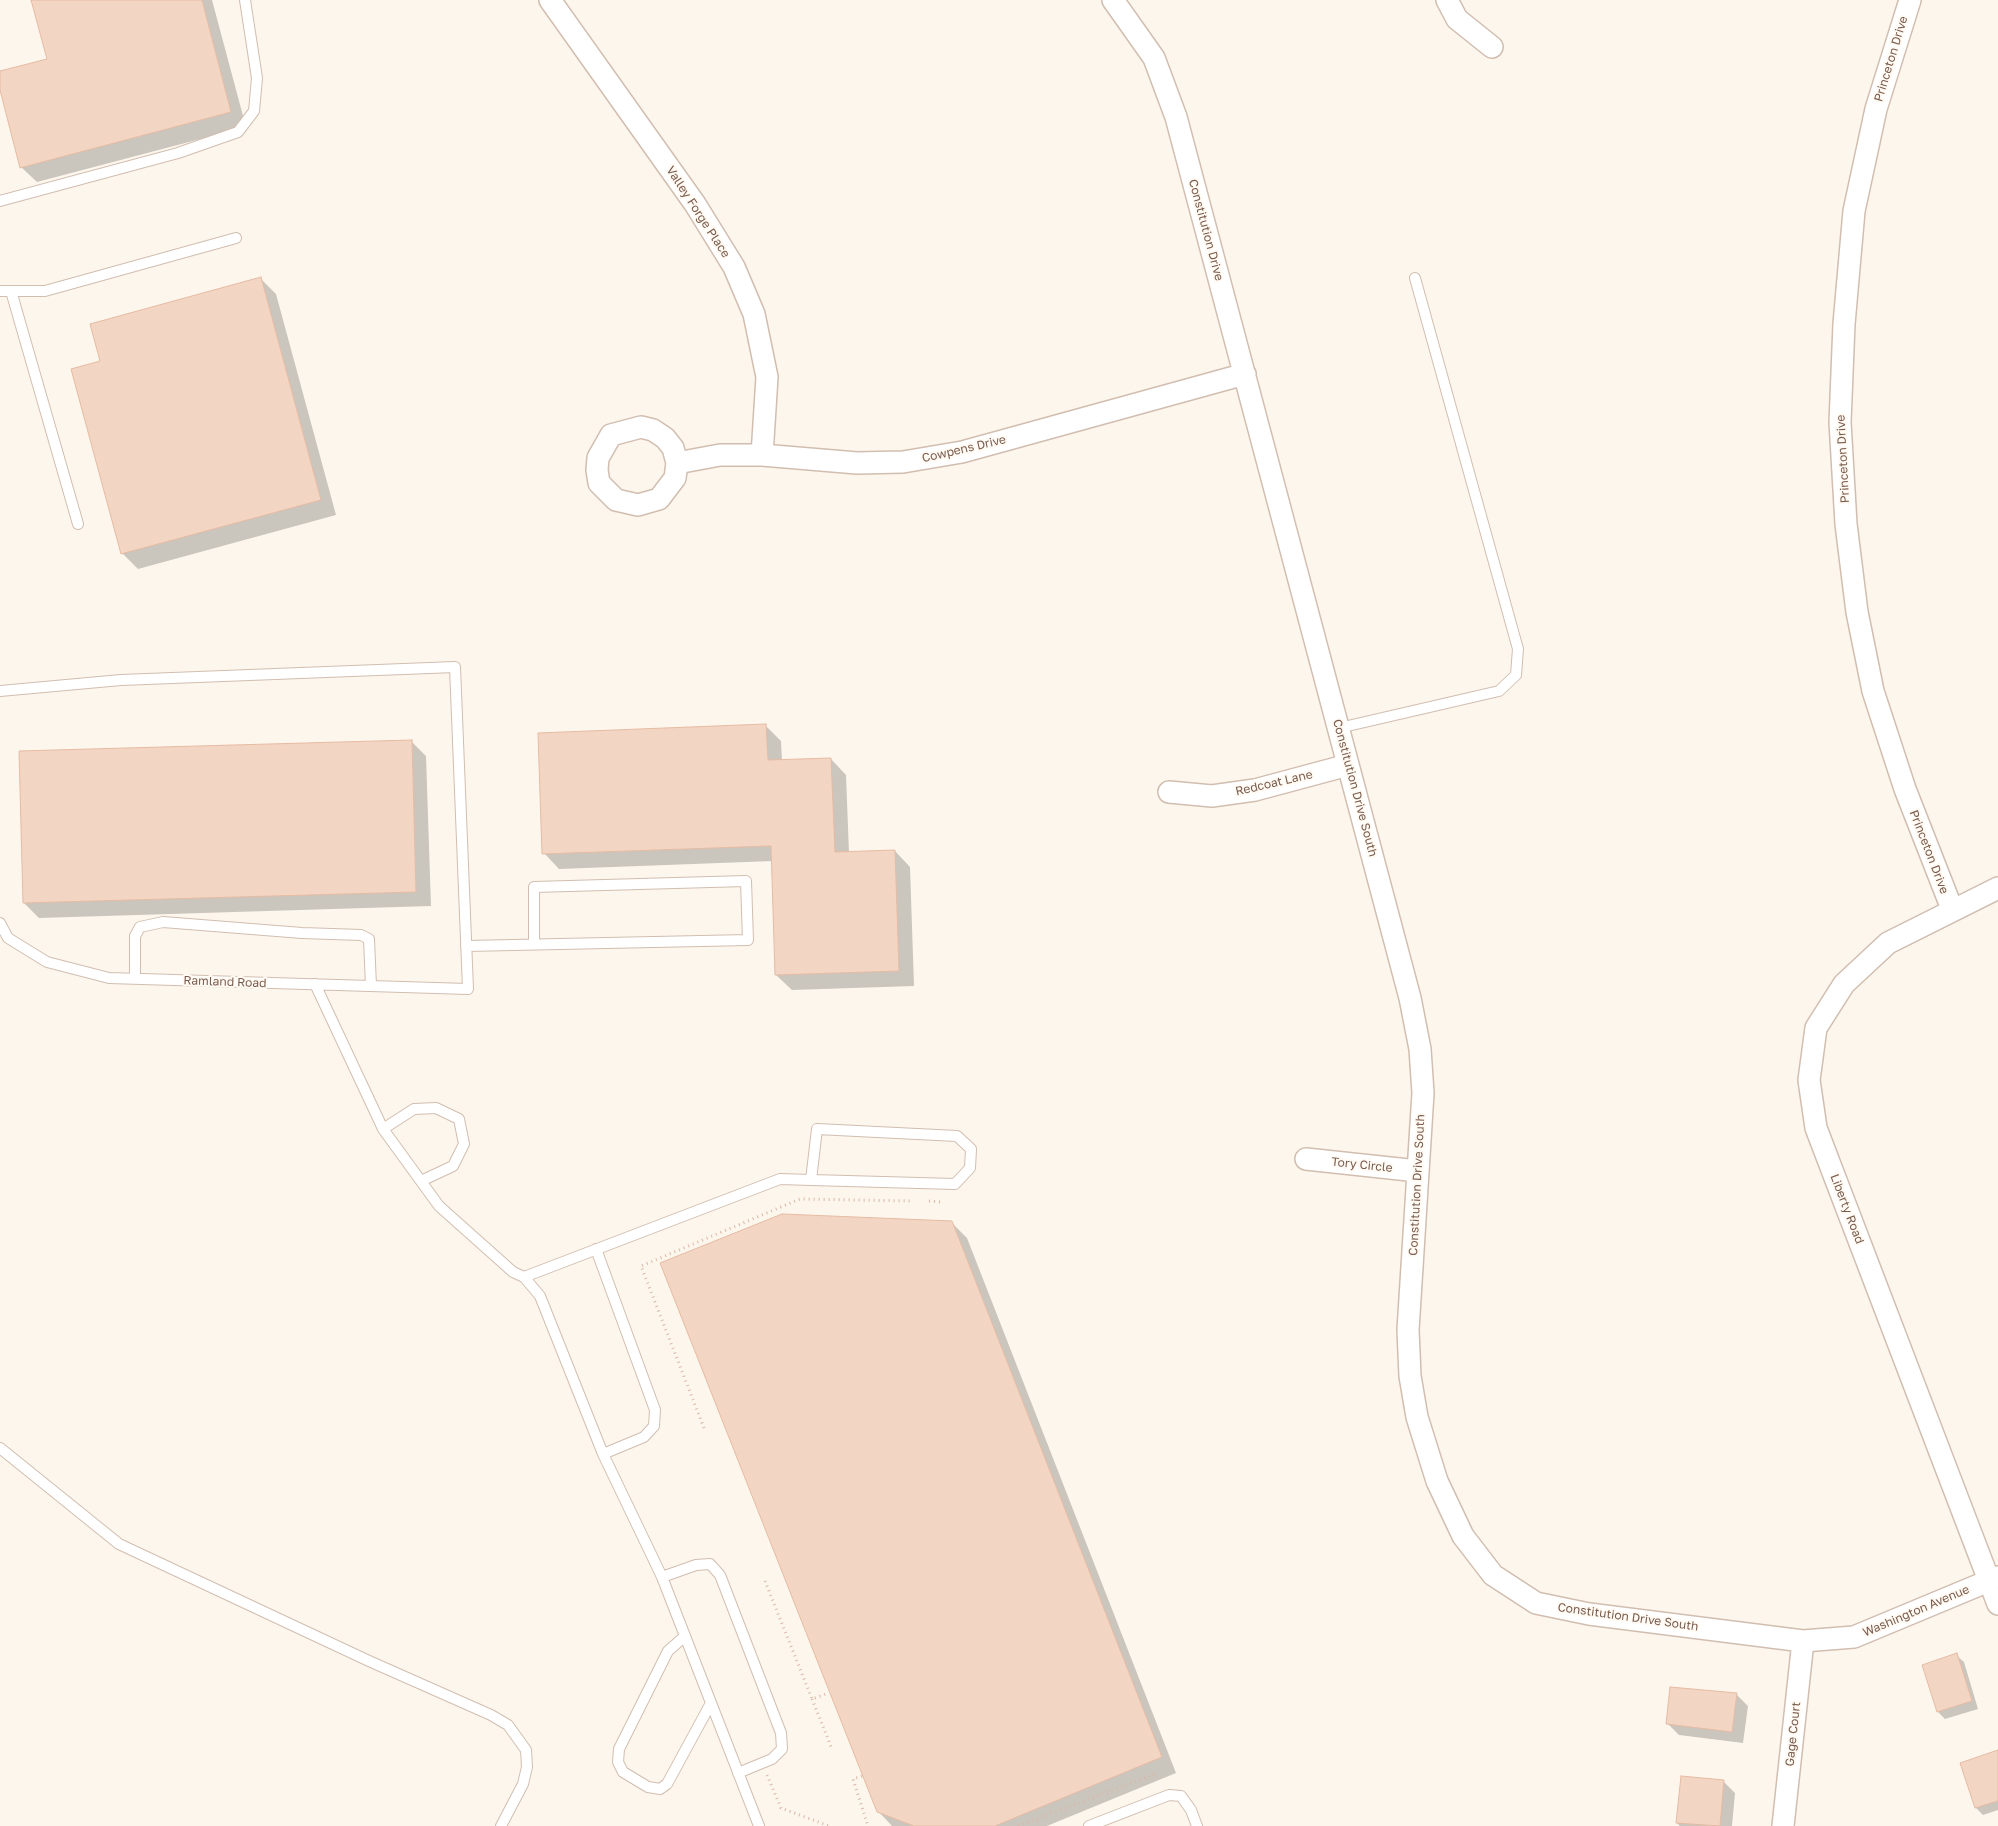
<!DOCTYPE html>
<style>
body{margin:0}
canvas{display:block;background:#fdf6ec}
</style>
<canvas width="1998" height="1826"></canvas>
<script>
const ctx = document.querySelector('canvas').getContext('2d');
ctx.lineJoin = 'round';
function fillPath(path, color) { ctx.fillStyle = color; ctx.fill(path, 'evenodd'); }
const shape = rows => new Path2D(rows.map(r => 'M' + r).join(''));
function stroke(path, color, width, dash) { ctx.strokeStyle = color; ctx.lineWidth = width; ctx.lineCap = dash ? 'butt' : 'round'; ctx.setLineDash(dash || []); ctx.stroke(path); }
function label(font, color, halo, rows, align = 'center') {
  ctx.font = font + ' "Golos Text",sans-serif'; ctx.lineWidth = 4; ctx.setLineDash([]); ctx.textBaseline = 'middle'; ctx.strokeStyle = halo; ctx.fillStyle = color; for (const [text, x, y, turn = 0] of rows) {
    ctx.save(); ctx.translate(x, y); ctx.rotate((+turn || 0) * Math.PI / 180); ctx.textAlign = isNaN(turn) ? turn : align; if (halo) ctx.strokeText(text, 0, 0); ctx.fillText(text, 0, 0); ctx.restore();
  }
}
const shadow = shape([
 [33,0,212,0,246,127,37,182,21,167,0,86,0,72,48,59],
 [261,279,276,294,336,515,138,569,122,553,102,362],
 [766,726,781,741,782,761,831,759,846,775,849,853,895,851,910,867,914,986,792,990,776,975,773,861,559,869,544,853],
 [411,741,426,756,431,906,39,918,24,903],
 [952,1223,967,1238,1176,1773,1047,1826,892,1826,878,1811],
 [1956,1655,1964,1662,1978,1709,1945,1719,1938,1712],
 [1736,1694,1748,1706,1743,1743,1679,1735,1668,1724],
 [1998,1755,1998,1810,1983,1815,1976,1808,1961,1763],
 [1723,1781,1735,1793,1732,1826,1680,1826,1677,1823]
]);
const building = shape([
 [31,0,202,0,231,112,20,168,0,90,0,71,47,59,31,0],
 [261,277,321,500,121,554,71,369,100,361,90,324,261,277],
 [766,724,768,760,831,758,835,852,895,850,899,971,775,975,771,846,542,854,538,733,766,724],
 [412,740,416,892,23,903,19,751,412,740],
 [782,1214,952,1221,1162,1757,995,1826,914,1826,877,1812,660,1263,782,1214],
 [1957,1653,1972,1701,1937,1712,1922,1665,1957,1653],
 [1670,1687,1737,1693,1732,1732,1666,1724,1670,1687],
 [1998,1750,1998,1801,1975,1808,1960,1763,1998,1750],
 [1681,1776,1724,1780,1720,1826,1676,1823,1681,1776]
]);
const path = shape([
 [929,1201,941,1202],
 [704,1428,641,1266,800,1199,912,1201],
 [765,1581,812,1699,829,1693],
 [812,1699,832,1749],
 [767,1775,781,1808,829,1826],
 [862,1776,853,1779,868,1826],
 [1018,1826,1155,1774]
]);
const lane = shape([
 [0,201,178,153,238,132,254,111,257,78,245,0],
 [0,291,45,291,236,238],
 [11,291,78,524],
 [0,691,121,680,455,667,468,989,109,978,47,962,8,938,0,923],
 [1339,728,1499,691,1516,675,1518,649,1415,278],
 [466,946,748,940,746,881,534,887,534,944],
 [135,979,135,936,140,927,163,922,302,933,361,935,369,939,371,986],
 [315,984,383,1129],
 [421,1181,453,1166,464,1144,459,1119,436,1108,414,1109,383,1129,439,1206,513,1272,524,1277,540,1296,603,1454,662,1577,759,1826],
 [596,1249,655,1410,654,1426,644,1437,603,1454],
 [524,1277,780,1179,811,1180,955,1184,970,1168,971,1149,957,1136,817,1129,811,1180],
 [0,1448,119,1544,369,1661,491,1715,508,1725,526,1750,527,1767,523,1784,501,1826],
 [662,1577,696,1565,710,1564,720,1575,781,1733,782,1749,772,1759,738,1773],
 [685,1636,668,1651,619,1749,618,1762,623,1772,648,1787,660,1789,667,1784,711,1703],
 [1089,1826,1169,1795,1181,1796,1191,1810,1197,1826]
]);
const street = shape([
 [550,0,695,204,734,267,754,314,767,377,762,455],
 [1113,0,1154,58,1176,117,1410,998,1420,1049,1423,1093,1408,1330,1410,1376,1417,1417,1437,1481,1463,1536,1493,1575,1536,1603,1589,1614,1803,1641,1854,1637,1998,1577],
 [1447,0,1457,19,1492,47],
 [1910,0,1876,109,1854,211,1844,324,1840,422,1846,524,1857,612,1873,691,1905,789,1952,909],
 [677,463,675,478,659,499,638,505,616,500,599,483,597,470,598,458,611,435,641,427,653,430,665,438,673,448,677,463,720,455,762,455,857,463,903,462,962,452,1245,374],
 [1169,792,1212,796,1255,790,1348,765],
 [1998,888,1888,943,1844,984,1816,1028,1809,1080,1816,1128,1998,1604],
 [1306,1159,1418,1171],
 [1783,1826,1803,1641]
]);
const streetNames = [
 ["Princeton Drive",1891,59,-73],
 ["Valley Forge Place",698,212,57],
 ["Constitution Drive",1206,230,75],
 ["Cowpens Drive",964,449,-13],
 ["Princeton Drive",1843,459,-93],
 ["Redcoat Lane",1274,783,-13],
 ["Constitution Drive South",1355,788,75],
 ["Princeton Drive",1929,852,69],
 ["Ramland Road",225,982,2],
 ["Tory Circle",1362,1165,6],
 ["Constitution Drive South",1417,1185,-87],
 ["Liberty Road",1847,1209,69],
 ["Washington Avenue",1916,1611,-23],
 ["Constitution Drive South",1628,1617,8],
 ["Gage Court",1793,1734,-84]
];
fillPath(shadow, '#0003');
fillPath(building, '#f3d5c3');
stroke(building, '#e6bba3', 1);
stroke(lane, '#d1beb0', 12);
stroke(street, '#d1beb0', 24);
stroke(path, '#d9b8a5', 3, [1, 4]);
stroke(lane, '#fff', 10);
stroke(street, '#fff', 21);
label('12px', '#7a5c4d', '#fffaf3', streetNames);
</script>
